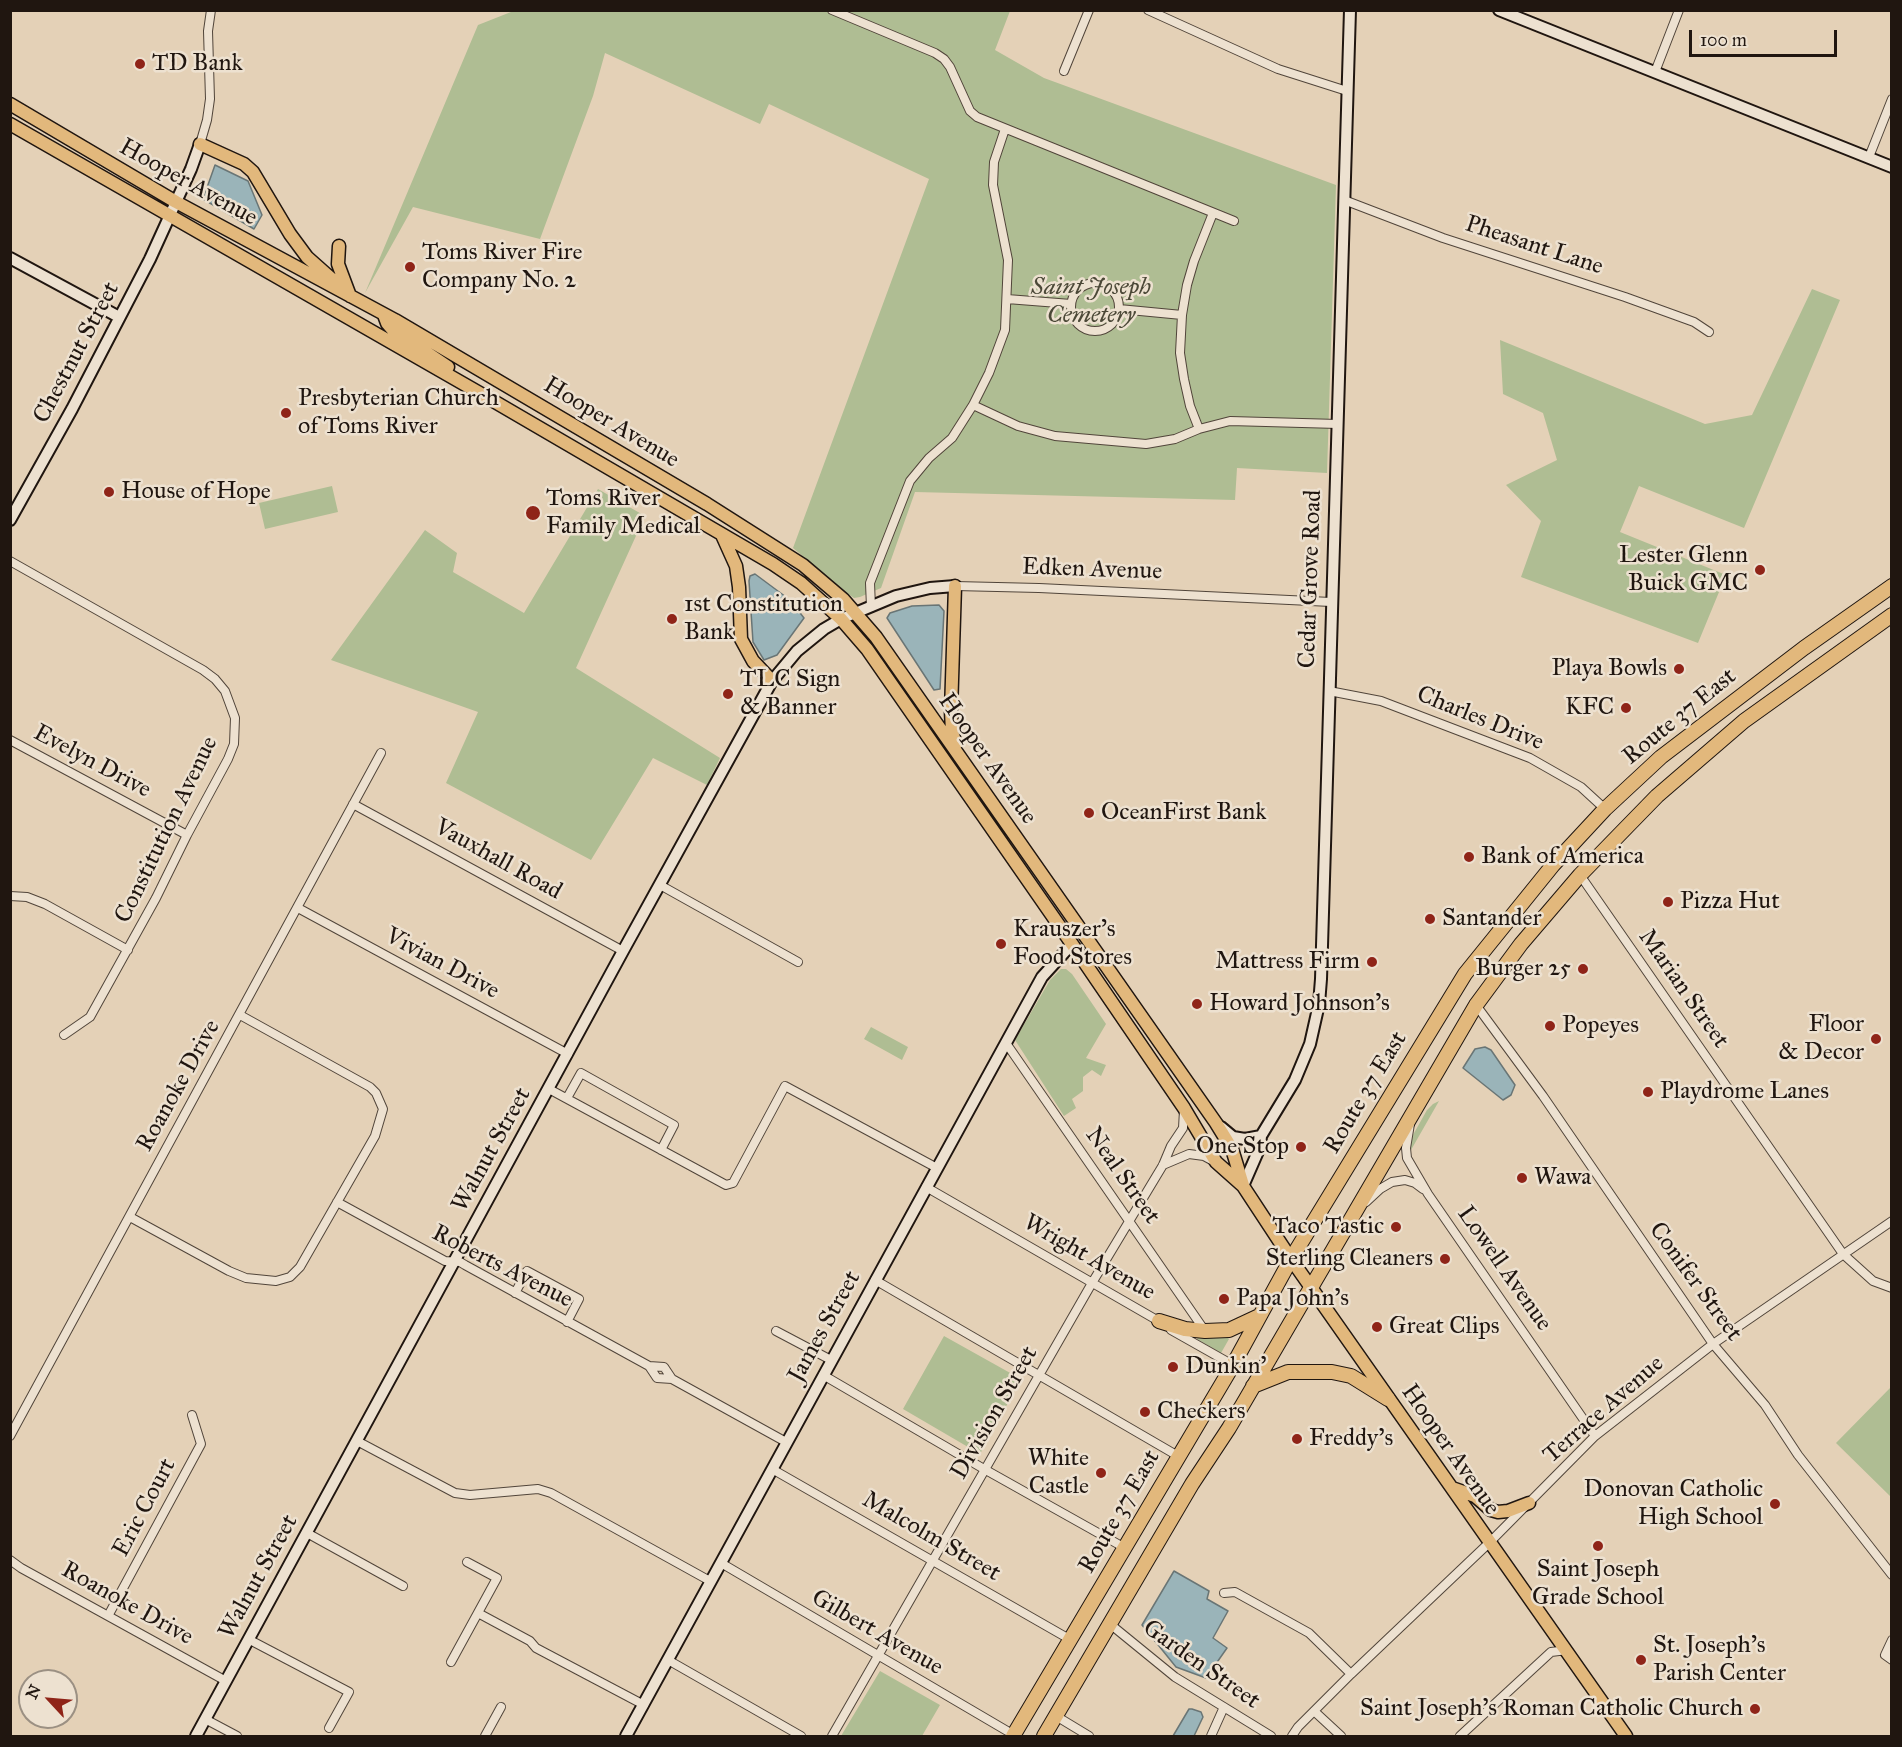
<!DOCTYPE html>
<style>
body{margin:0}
#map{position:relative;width:1902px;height:1747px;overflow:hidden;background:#e4d1b7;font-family:"IM FELL Great Primer",serif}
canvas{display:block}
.frame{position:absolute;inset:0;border:12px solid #201610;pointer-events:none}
.north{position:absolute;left:18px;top:1669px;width:60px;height:60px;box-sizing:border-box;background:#ede1d0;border:2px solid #9b9083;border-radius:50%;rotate:296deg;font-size:16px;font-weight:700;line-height:24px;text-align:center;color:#201610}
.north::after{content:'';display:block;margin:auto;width:21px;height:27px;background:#8f2418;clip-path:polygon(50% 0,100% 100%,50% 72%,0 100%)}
.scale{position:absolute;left:1689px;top:30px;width:148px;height:27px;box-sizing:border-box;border:3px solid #201610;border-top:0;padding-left:8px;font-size:18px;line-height:21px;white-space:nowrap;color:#201610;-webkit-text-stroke:4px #ede1d0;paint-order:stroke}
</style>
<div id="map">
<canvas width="1902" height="1747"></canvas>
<div class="frame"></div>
<div class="north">N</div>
<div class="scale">100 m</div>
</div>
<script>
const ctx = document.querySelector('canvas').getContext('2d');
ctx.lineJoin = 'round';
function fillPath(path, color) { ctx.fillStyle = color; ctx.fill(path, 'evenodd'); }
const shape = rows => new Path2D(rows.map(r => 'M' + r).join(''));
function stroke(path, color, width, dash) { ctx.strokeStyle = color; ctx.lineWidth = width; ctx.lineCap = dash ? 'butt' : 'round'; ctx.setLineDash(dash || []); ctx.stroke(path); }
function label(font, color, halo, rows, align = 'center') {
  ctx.font = font + ' "IM FELL Great Primer",serif'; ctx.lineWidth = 5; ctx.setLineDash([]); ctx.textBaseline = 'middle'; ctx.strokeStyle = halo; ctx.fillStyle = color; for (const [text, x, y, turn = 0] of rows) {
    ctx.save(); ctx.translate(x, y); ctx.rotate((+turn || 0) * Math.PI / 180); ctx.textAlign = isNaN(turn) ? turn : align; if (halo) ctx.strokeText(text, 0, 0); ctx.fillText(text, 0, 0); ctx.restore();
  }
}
const green = shape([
 [516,10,1010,11,995,50,1044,78,1336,185,1327,473,1237,468,1235,500,915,492,881,588,860,597,854,598,848,594,793,548,929,179,769,104,760,124,605,53,593,96,540,239,413,207,365,293,478,25],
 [1812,289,1840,300,1744,528,1639,486,1620,532,1726,575,1698,643,1521,577,1541,521,1506,485,1557,460,1543,413,1503,394,1500,340,1705,424,1752,415],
 [332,486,338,512,265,529,259,503],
 [598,489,645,516,576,668,720,758,707,785,653,758,591,860,446,783,478,712,331,660,425,530,457,553,453,572,524,613],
 [1061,969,1066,969,1072,974,1106,1024,1086,1058,1106,1065,1101,1076,1092,1070,1083,1077,1083,1091,1072,1099,1076,1108,1064,1116,1015,1040,1050,980],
 [871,1027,908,1047,902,1060,864,1039],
 [1439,1101,1411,1150,1408,1153,1409,1142,1427,1110,1433,1104],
 [944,1336,1021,1379,980,1454,903,1409],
 [1198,1337,1228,1338,1229,1339,1221,1353,1197,1339],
 [1891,1387,1891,1497,1836,1443],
 [880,1671,940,1705,922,1736,841,1736]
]);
const water = shape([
 [215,165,248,181,262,215,254,229,203,199,215,165],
 [755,574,790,600,804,618,777,655,764,660,753,642,749,581,750,576,755,574],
 [939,605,944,611,940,689,934,690,887,618,890,613,912,606,939,605],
 [1485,1047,1491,1050,1515,1085,1511,1095,1503,1100,1463,1068,1475,1049,1485,1047],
 [1174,1571,1209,1591,1207,1599,1228,1611,1213,1638,1227,1648,1206,1678,1176,1667,1142,1625,1174,1571],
 [1189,1709,1192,1709,1201,1712,1203,1717,1194,1736,1173,1736,1189,1709]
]);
const street = shape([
 [832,10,935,53,944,59,950,67,970,111,977,117,1234,221],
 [1148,10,1278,69,1347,91],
 [1064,71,1089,10],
 [1655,72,1679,10],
 [200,144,207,120,210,99,208,31,211,10],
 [1869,157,1892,99],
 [1344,200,1443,238,1625,297,1694,322,1709,332],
 '1071 307a24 24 0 1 1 48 0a24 24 0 1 1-48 0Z',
 [1007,299,1071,304],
 [1119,309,1182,315],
 [973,405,1018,426,1055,436,1146,444,1175,439,1199,429,1230,421,1338,424],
 [1199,429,1190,406,1184,379,1180,353,1182,315,1187,285,1194,261,1213,213],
 [10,561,203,670,215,679,225,691,235,718,234,744,228,759,187,835,156,898,90,1017,64,1035],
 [955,586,1039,588,1331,602],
 [871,607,870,583,910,481,929,458,952,438,973,405,989,373,1005,330,1008,260,993,185,994,162,1005,129],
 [1329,691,1381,701,1530,758,1581,787,1605,809],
 [10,740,187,835],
 [353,804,623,951],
 [1580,875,1843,1254,1873,1281,1892,1288],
 [660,885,798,962],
 [10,896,27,897,45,904,128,950],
 [298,908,568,1054],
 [1476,1005,1543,1096,1713,1344,1765,1405,1798,1455,1892,1575],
 [1006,1043,1205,1331],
 [549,1089,726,1185,733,1183,785,1086,937,1168],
 [567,1098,581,1073,674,1125,661,1150],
 [1410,1124,1406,1148,1407,1158,1428,1194,1595,1436],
 [1163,1165,1189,1154,1204,1156,1215,1162],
 [926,1187,1162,1323],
 [337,1202,445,1261,460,1262,465,1265,649,1366,657,1378,672,1379,786,1442],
 [1366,1202,1380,1189,1392,1182,1405,1180,1415,1183,1423,1189],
 [130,1217,229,1271,246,1278,276,1281,290,1277,300,1267,375,1136,383,1109,376,1093,370,1087,240,1015],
 [875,1280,1178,1456],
 [515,1293,527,1271,579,1299,567,1322],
 [1171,1330,1233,1365],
 [776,1331,831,1360],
 [649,1366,664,1367,672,1379],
 [823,1375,984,1469,1125,1548],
 [10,1436,381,753],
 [357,1441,455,1493,470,1495,538,1489,551,1493,710,1581],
 [772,1469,1071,1640],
 [307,1533,403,1586],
 [10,1560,21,1568,226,1681],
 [721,1563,1014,1735],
 [1224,1593,1235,1592,1309,1633,1351,1674],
 [478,1613,530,1641,536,1648,644,1705],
 [108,1616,201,1444,192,1415],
 [1110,1624,1175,1677,1271,1736],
 [248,1639,349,1692,329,1728],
 [1892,1640,1885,1655,1892,1660],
 [668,1660,801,1736],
 [451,1662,497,1578,467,1562],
 [1314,1711,1341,1736],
 [1056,1716,1089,1736],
 [205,1719,237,1736],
 [485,1736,501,1707],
 [832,1736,1092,1283,1163,1165,1171,1146,1183,1128,1184,1110],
 [1211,1736,1224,1707],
 [1292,1736,1298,1727,1351,1674,1490,1542,1595,1436,1713,1344,1892,1221],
 [1460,1736,1551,1652,1567,1650]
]);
const secondary = shape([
 [1499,10,1892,167],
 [10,258,119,317],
 [10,520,72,409,150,259,191,169,200,144],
 [1221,1127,1233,1137,1245,1139,1261,1136],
 [1243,1186,1260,1147,1261,1136,1295,1080,1310,1044,1319,1004,1321,979,1350,10],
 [196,1736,623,951,772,681,797,651,824,629,841,619,896,596,930,588,955,586],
 [626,1736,1042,977,1072,944]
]);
const primary = shape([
 [10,104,176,202,395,320,707,504,803,565,843,599,876,637,1216,1123,1232,1149,1243,1185],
 [10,124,490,399,773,564,801,583,841,619,867,649,1072,944,1184,1108,1216,1162,1243,1186,1291,1259,1626,1736],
 [200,144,244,164,253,172,290,234,307,257,334,281],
 [339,246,338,264,350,296],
 [384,315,387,323,393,330,448,367],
 [722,535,736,566,739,587,741,639,753,661,772,681],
 [955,586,951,711,952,732,956,744],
 [1452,1488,1475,1496,1491,1510,1498,1512,1508,1511,1529,1503]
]);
const highway = shape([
 [1159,1321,1185,1329,1205,1331,1229,1330,1259,1316],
 [1253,1386,1288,1372,1332,1372,1351,1376,1388,1399],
 [1013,1736,1233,1365,1291,1259,1465,974,1553,865,1605,809,1661,757,1804,648,1892,586],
 [1044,1736,1192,1484,1229,1428,1476,1005,1521,944,1580,875,1657,796,1744,721,1892,615]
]);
const markers = [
 [140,64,6,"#8f2418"],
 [410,267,6,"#8f2418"],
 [286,413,6,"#8f2418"],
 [109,492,6,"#8f2418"],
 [533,513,8,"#8f2418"],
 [1760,570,6,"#8f2418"],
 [672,619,6,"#8f2418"],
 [1679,669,6,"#8f2418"],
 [728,694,6,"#8f2418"],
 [1626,708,6,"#8f2418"],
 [1089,813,6,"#8f2418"],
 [1469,857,6,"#8f2418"],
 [1668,902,6,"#8f2418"],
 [1430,919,6,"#8f2418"],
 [1001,944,6,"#8f2418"],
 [1372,962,6,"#8f2418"],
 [1583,969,6,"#8f2418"],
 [1197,1004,6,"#8f2418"],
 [1550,1026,6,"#8f2418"],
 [1876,1039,6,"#8f2418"],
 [1648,1092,6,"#8f2418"],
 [1301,1147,6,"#8f2418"],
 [1522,1178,6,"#8f2418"],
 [1396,1227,6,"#8f2418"],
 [1445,1259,6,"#8f2418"],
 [1224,1299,6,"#8f2418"],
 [1377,1327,6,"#8f2418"],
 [1173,1367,6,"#8f2418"],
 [1145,1412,6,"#8f2418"],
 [1297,1439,6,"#8f2418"],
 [1101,1473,6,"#8f2418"],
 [1775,1504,6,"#8f2418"],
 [1598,1546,6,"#8f2418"],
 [1641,1660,6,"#8f2418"],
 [1755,1709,6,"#8f2418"]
];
const poiNames = [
 ["TD Bank",152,64],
 ["Toms River Fire",422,253],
 ["Company No. 2",422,281],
 ["Presbyterian Church",298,399],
 ["of Toms River",298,427],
 ["House of Hope",121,492],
 ["Toms River",546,499],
 ["Family Medical",546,527],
 ["Lester Glenn",1748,556,"right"],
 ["Buick GMC",1748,584,"right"],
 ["1st Constitution",684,605],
 ["Bank",684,633],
 ["Playa Bowls",1667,669,"right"],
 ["TLC Sign",740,680],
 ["& Banner",740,708],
 ["KFC",1614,708,"right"],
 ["OceanFirst Bank",1101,813],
 ["Bank of America",1481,857],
 ["Pizza Hut",1680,902],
 ["Santander",1442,919],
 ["Krauszer's",1013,930],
 ["Food Stores",1013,958],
 ["Mattress Firm",1360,962,"right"],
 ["Burger 25",1571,969,"right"],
 ["Howard Johnson's",1209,1004],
 ["Floor",1864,1025,"right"],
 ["& Decor",1864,1053,"right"],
 ["Popeyes",1562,1026],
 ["Playdrome Lanes",1660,1092],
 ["One Stop",1289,1147,"right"],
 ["Wawa",1534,1178],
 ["Taco Tastic",1384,1227,"right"],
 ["Sterling Cleaners",1433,1259,"right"],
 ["Papa John's",1236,1299],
 ["Great Clips",1389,1327],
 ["Dunkin'",1185,1367],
 ["Checkers",1157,1412],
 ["Freddy's",1309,1439],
 ["White",1089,1459,"right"],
 ["Castle",1089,1487,"right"],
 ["Donovan Catholic",1763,1490,"right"],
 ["High School",1763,1518,"right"],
 ["Saint Joseph",1598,1570,"center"],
 ["Grade School",1598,1598,"center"],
 ["St. Joseph's",1653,1646],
 ["Parish Center",1653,1674],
 ["Saint Joseph's Roman Catholic Church",1743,1709,"right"]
];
const streetNames = [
 ["Hooper Avenue",188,183,29],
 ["Pheasant Lane",1534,246,18],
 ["Chestnut Street",77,353,-62],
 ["Hooper Avenue",611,423,31],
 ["Edken Avenue",1092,570,2],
 ["Cedar Grove Road",1311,579,-88],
 ["Route 37 East",1680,717,-39],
 ["Charles Drive",1480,719,22],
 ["Hooper Avenue",987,759,55],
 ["Evelyn Drive",92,762,28],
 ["Constitution Avenue",167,830,-64],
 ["Vauxhall Road",498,860,29],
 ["Vivian Drive",442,964,28],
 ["Marian Street",1683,989,55],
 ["Roanoke Drive",179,1086,-61],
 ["Route 37 East",1366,1093,-59],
 ["Walnut Street",492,1150,-61],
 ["Neal Street",1122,1176,55],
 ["Wright Avenue",1089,1258,30],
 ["Roberts Avenue",502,1267,27],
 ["Lowell Avenue",1504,1269,55],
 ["Conifer Street",1695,1282,54],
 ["James Street",825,1327,-61],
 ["Terrace Avenue",1604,1410,-41],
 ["Division Street",995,1413,-60],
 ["Hooper Avenue",1450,1450,55],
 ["Eric Court",145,1508,-62],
 ["Route 37 East",1120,1512,-60],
 ["Malcolm Street",931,1537,30],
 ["Walnut Street",259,1577,-61],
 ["Roanoke Drive",127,1604,29],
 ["Gilbert Avenue",877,1633,30],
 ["Garden Street",1201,1665,35]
];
const parkNames = [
 ["Saint Joseph",1091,288],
 ["Cemetery",1091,316]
];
fillPath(green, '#afbd93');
fillPath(water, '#9ab4b9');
stroke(water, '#697575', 1.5);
stroke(street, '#51453a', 10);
stroke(secondary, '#201610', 14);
stroke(primary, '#201610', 15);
stroke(highway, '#201610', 16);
stroke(street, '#ede1d0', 8);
stroke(secondary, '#ede1d0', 10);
stroke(primary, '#e2b87c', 12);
stroke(highway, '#e2b87c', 14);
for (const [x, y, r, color] of markers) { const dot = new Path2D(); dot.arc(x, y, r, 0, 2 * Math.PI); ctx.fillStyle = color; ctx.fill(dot); stroke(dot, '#ede1d0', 2); }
label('24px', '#201610', '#ede1d0', poiNames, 'left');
label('24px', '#201610', '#ede1d0', streetNames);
label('italic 24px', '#4b4837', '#ede1d0', parkNames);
</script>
